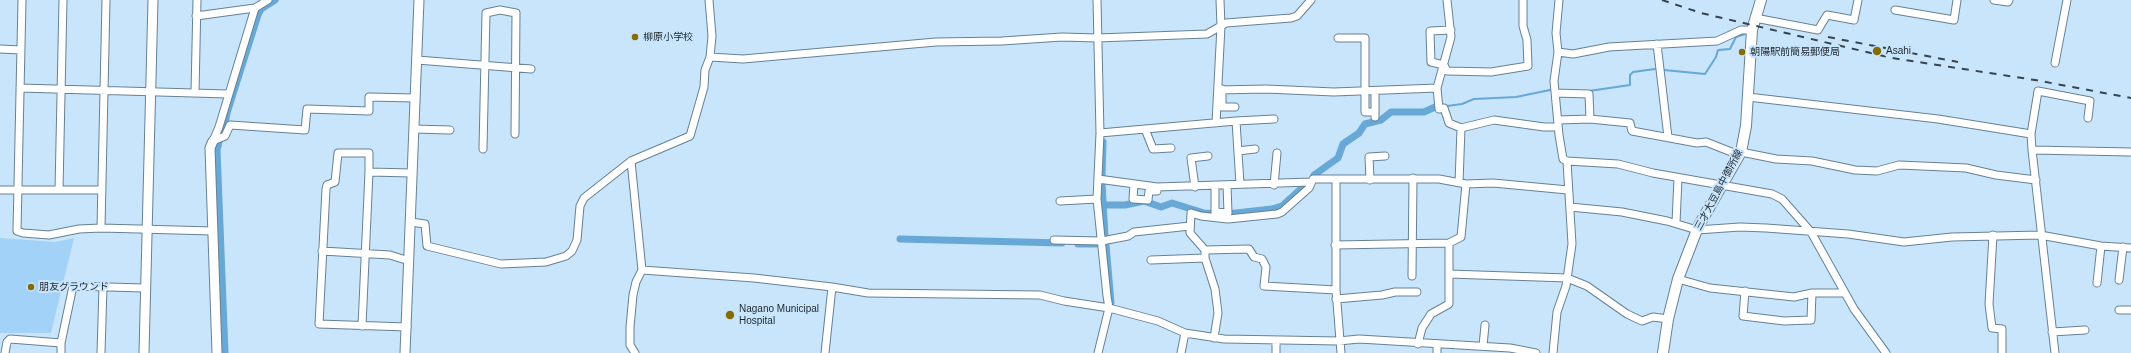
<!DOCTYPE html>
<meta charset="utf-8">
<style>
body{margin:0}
canvas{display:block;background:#c8e5fb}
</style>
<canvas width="2131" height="353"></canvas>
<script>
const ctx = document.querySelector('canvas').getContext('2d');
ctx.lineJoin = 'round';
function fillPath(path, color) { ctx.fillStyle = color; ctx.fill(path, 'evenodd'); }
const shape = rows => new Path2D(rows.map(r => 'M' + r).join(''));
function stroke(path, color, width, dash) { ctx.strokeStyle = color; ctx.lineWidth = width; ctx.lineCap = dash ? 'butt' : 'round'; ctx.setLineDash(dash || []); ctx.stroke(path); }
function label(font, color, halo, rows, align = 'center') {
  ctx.font = font + ' Arial,"Noto Sans JP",sans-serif'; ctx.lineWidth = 4; ctx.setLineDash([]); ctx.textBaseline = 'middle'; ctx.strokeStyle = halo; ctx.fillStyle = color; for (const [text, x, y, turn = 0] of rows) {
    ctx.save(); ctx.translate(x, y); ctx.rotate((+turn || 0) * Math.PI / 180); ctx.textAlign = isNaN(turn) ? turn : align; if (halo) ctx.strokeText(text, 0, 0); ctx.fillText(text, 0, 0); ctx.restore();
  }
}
const green = shape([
 [0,238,55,242,74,238,51,333,0,333]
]);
const stream = shape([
 [1664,70,1705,74,1716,57,1718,50,1730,49,1736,37,1745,34],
 [1589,91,1630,85,1630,75,1633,72,1655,69],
 [1447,106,1462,104,1474,99,1516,97,1550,90]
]);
const canal = shape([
 [223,134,227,113,258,15,261,9,275,0],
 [219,142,217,150,225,353],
 [1314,175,1338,158,1343,144,1359,133,1365,124,1381,120,1391,112,1424,112,1435,107],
 [1102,176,1103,142],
 [1102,183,1105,237],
 [1102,205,1125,205,1144,201,1161,207,1172,203,1204,213,1227,214,1272,209,1282,206,1304,186],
 [900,239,1062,243],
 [1078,244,1096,244],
 [1106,245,1111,303]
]);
const minor = shape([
 [22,0,17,231,23,233,49,235,79,229,101,228,213,231],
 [1097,0,1100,133,1097,199,1107,296,1109,308,1098,353],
 [1994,0,2008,2,2009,0],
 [1895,10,1954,20,1957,0],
 [196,16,255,8],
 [1755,18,1818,30,1827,15,1854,20,1858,0],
 [1451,30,1430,31,1431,62,1444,65,1447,71,1491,72,1528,66,1527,40,1523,26,1523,0],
 [1338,38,1365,38,1365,112,1375,112],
 [1657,44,1668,137],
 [0,49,21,50],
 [1558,52,1573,54,1609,47,1717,41,1741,30,1752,30],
 [710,57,743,59,936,42,1002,41,1062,37,1097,38,1207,34,1226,23,1291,18,1297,16,1311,0],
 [417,60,531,69],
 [2055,63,2067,0],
 [20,88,228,94],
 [1437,88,1439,109,1444,108,1449,123,1461,128,1459,183],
 [1222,89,1222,107,1235,107],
 [1218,90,1266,89,1334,92,1437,88,1451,37,1447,0],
 [1375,91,1375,117],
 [195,93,197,0],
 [1555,93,1589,94,1590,119,1558,120],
 [1748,97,1938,119,2031,134],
 [1590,119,1630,123,1632,131,1697,143,1706,142,1739,155],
 [1236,121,1274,119],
 [1216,123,1221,26,1220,0],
 [1461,128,1494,120,1544,127,1558,127],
 [414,129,450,130],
 [1145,129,1153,149,1171,148],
 [1100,133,1236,121,1240,184],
 [213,141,225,136,230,125,305,130,307,109,369,111,369,97,415,98],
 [213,141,219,127,255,8,268,0],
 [483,149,486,13,500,10,516,13,515,134],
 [2032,150,2131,152],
 [1238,151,1255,149],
 [1741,152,1776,159,1812,161,1855,170,1877,171,1899,165,1922,166,1966,168,1996,175,2036,180],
 [631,161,642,270],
 [1567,161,1618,164,1653,173,1772,194,1782,199,1811,232,1854,309,1886,353],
 [1098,179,1157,187,1311,182],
 [1336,180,1336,290,1341,353],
 [1370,180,1369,157,1385,156],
 [1134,184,1133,199,1148,200,1149,191,1157,191],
 [1274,185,1277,153],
 [1215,186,1215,212,1228,213,1227,185],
 [1195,187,1191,158,1208,156],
 [0,190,102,190],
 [59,190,63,0],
 [1060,201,1097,199],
 [1570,207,1622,212,1667,221,1697,230,1740,227,1766,228,1848,234,1904,242,1952,237,2040,235,2101,246,2131,248],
 [411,222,425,224,427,246,501,264,546,262,566,256,572,251,577,240,580,206,584,198,631,161,690,136,704,87,705,70,710,57,712,36,709,0],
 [1676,223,1678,178],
 [101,228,106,0],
 [1993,235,1989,304,1992,328,2002,329,2002,353],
 [1054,240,1102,241,1128,236,1134,232,1190,226],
 [1335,245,1449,243,1461,237,1466,184],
 [1205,250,1205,258,1215,289,1218,313,1214,338],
 [322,251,390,255,409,261],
 [1151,260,1205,258],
 [1449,274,1567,278,1587,286,1627,314,1642,321,1653,317,1668,319],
 [1412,276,1413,178],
 [1678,279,1710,288,1794,297,1812,293,1845,293],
 [2119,280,2123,247],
 [2097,283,2101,246],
 [832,287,868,293,1040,295,1064,301,1109,308,1158,321,1185,333,1224,339,1339,341,1359,339,1510,348,1536,353],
 [1336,290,1264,286,1266,267,1262,259,1254,257,1249,249,1205,250,1190,233,1191,213,1201,216,1228,219,1277,214,1282,212,1309,188,1313,179,1439,179,1466,184,1493,183,1568,190],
 [1745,291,1743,316,1784,321,1811,320,1812,293],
 [1336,299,1382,295,1395,292,1417,292],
 [2119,310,2131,310],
 [362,326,369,172],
 [407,327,319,324,326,189,327,185,335,182,338,153,369,153,369,172,412,173],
 [2052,332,2085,330],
 [1418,344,1422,328,1431,314,1449,304,1449,243],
 [1437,344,1437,353],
 [1483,346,1485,325],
 [5,353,7,342,10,339,61,343],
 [61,353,61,343,73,286,144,288],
 [101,353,103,287],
 [635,353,630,345,630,327,633,295,636,282,642,270,754,278,832,287,825,353],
 [1181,353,1185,333],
 [1276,353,1276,340],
 [1553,353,1557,312,1566,286,1572,244,1567,161,1563,159,1559,135,1554,81,1558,52,1556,33,1559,0],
 [2055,353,2032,150,2031,134,2038,91,2090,101,2088,118]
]);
const tertiary = shape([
 [213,141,210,148,217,353],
 [144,353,153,0],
 [405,353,419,0]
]);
const secondary = shape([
 [1663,353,1668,319,1678,279,1698,227,1741,152,1746,126,1752,30,1761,0]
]);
const rail = shape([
 [1662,0,1701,13,1892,58,2035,80,2131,98],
 [1828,37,1958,62]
]);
const markers = [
 [635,37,4,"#856b07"],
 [1877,51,5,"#856b07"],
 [1742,52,4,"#856b07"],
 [31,287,4,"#856b07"],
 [730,315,5,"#856b07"]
];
const poiNames = [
 ["柳原小学校",643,37],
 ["Asahi",1886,51],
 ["朝陽駅前簡易郵便局",1750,52],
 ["朋友グラウンド",39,287],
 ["Nagano Municipal",739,309],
 ["Hospital",739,321]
];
const streetNames = [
 ["三才大豆島中御所線",1719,190,-62]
];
fillPath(green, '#a2d2f7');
stroke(stream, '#67a8d6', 2);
stroke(canal, '#67a8d6', 7);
stroke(minor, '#678194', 9);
stroke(tertiary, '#678194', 11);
stroke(secondary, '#678194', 12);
stroke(minor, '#fff', 7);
stroke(tertiary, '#fff', 9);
stroke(secondary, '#fff', 10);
stroke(rail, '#37444e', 2, [7, 7]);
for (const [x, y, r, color] of markers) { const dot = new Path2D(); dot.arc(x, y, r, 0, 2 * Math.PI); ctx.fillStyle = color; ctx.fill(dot); stroke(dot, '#c8e5fb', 1.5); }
label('10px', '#1d272f', '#c8e5fb', poiNames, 'left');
label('10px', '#1d272f', '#c8e5fb', streetNames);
</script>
